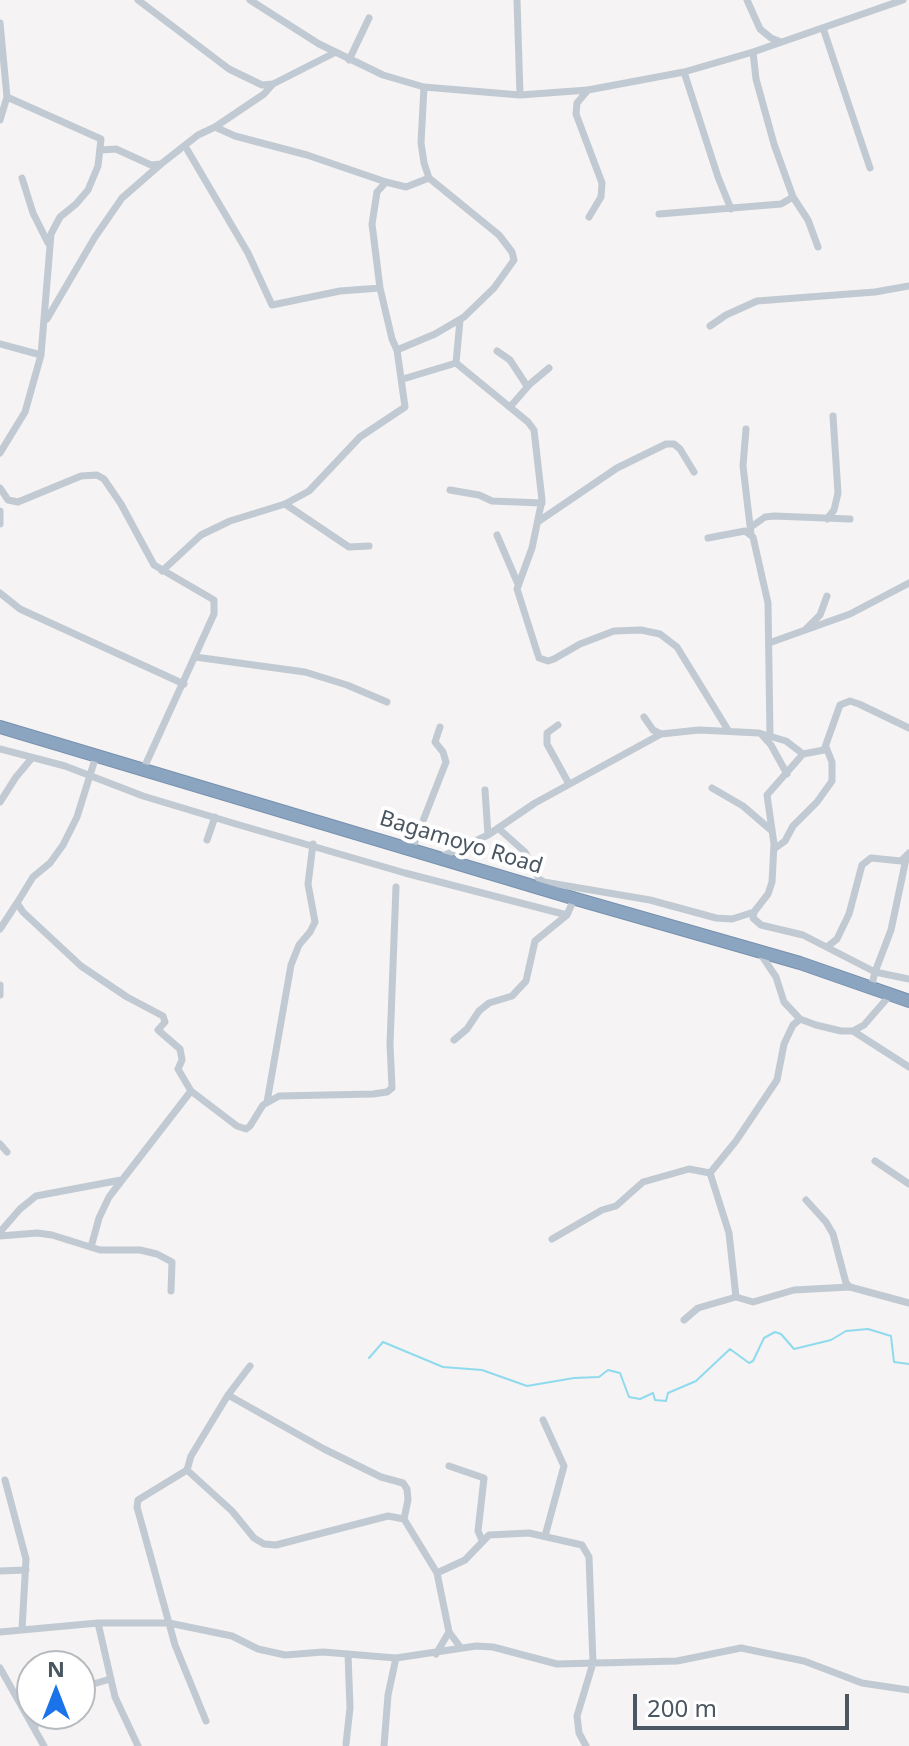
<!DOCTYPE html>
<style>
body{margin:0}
#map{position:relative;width:909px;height:1746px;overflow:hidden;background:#f5f3f3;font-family:"Noto Sans",sans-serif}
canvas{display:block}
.north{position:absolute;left:16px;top:1650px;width:80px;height:80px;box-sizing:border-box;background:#fff;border:2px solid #b7bbc0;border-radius:50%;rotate:0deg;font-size:22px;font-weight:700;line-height:32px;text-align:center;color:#4a5661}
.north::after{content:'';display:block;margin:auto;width:28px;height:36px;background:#1a73e8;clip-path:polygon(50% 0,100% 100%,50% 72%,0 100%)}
.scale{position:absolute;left:633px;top:1694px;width:216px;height:36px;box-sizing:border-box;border:4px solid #4a5661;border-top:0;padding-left:10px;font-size:24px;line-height:28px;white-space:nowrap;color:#4a5661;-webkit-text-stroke:6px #fff;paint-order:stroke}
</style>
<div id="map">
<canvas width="909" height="1746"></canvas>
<div class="north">N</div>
<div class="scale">200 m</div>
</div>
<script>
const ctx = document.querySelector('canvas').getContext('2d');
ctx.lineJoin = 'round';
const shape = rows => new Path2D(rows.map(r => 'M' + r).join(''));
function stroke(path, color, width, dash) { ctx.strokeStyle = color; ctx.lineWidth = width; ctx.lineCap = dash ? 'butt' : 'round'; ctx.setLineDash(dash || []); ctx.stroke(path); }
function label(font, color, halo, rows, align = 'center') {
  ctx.font = font + ' "Noto Sans",sans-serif'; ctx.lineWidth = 8; ctx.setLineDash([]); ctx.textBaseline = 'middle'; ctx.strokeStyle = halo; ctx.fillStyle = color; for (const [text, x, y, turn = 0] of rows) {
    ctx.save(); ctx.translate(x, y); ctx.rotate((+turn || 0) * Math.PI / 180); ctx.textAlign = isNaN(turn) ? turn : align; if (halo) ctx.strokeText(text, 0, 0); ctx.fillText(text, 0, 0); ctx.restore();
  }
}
const stream = shape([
 [369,1358,383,1342,443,1367,482,1370,527,1386,574,1378,599,1377,608,1370,620,1373,629,1397,640,1399,653,1393,655,1400,666,1401,668,1393,696,1381,730,1349,749,1363,753,1361,764,1338,775,1332,781,1334,794,1349,831,1340,846,1331,868,1329,891,1336,894,1362,909,1364]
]);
const street = shape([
 [138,0,229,69,262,85,273,84,334,53],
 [250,0,319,44,383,75,424,87,520,95,588,90,684,72,753,52,903,0],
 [517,0,520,95],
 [747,0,760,29,771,38,781,42],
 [0,23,7,97,0,120],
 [823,28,870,168],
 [753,52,756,79,774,144,793,197,808,220,818,247],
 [349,60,369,18],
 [684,72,718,177,731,209],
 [588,90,577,103,576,114,602,183,601,197,589,217],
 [215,127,264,94,273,84],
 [185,146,248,253,272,305,340,291,380,288],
 [101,150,116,149,151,165,161,164,198,135,215,127,235,136,307,155,386,182,406,187,429,178],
 [22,178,33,213,48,243],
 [659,214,781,204,793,197],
 [47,319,95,237,122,198,161,164],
 [710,326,726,315,757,301,875,292,909,286],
 [0,344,41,355],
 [397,350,435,334,464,317,494,288,514,260,512,252,499,235,429,178,424,163,421,143,424,87],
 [497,351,510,360,527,386],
 [456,363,460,320],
 [403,379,456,363,528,422,534,430,542,500,532,548,517,589,539,658,548,661,554,659,580,644,614,631,641,630,660,634,677,647,728,730],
 [510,407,530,384,549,368],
 [746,429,743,466,751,534],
 [0,453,25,412,41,355,51,234,60,217,76,204,88,190,98,166,101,139,7,97],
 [0,488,8,500,18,502,81,476,97,475,104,479,121,504,154,565,214,600,214,614,143,770],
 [450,490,479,495,492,501,542,503],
 [285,504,349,547,369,546],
 [0,511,0,524],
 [827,519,834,510,838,493,833,416],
 [539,521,617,468,666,444,674,444,680,449,694,472],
 [751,527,765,517,774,516,850,519],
 [497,535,518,584],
 [708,538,745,531,753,537,768,603,770,736],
 [162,571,201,535,230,521,285,504,309,491,360,437,405,407,397,350,392,339,380,288,372,224,377,192,386,182],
 [0,593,20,609,184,684],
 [805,630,820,615,827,596],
 [769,643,850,614,909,583],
 [195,657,305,672,347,685,387,702],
 [644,717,653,730,661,734,699,730,759,733,786,741,803,754],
 [558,725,547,733,547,744,569,784],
 [909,728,859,704,850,701,840,705,824,750,803,754,767,795,774,844,772,882,768,894,754,912,753,918,761,925,803,935,875,972,909,979],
 [761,734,771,745,787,774],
 [0,749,65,766,143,796,236,824,405,873,567,915],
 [96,756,77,817,63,845,50,863,33,877,17,903,23,912,81,966,127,997,163,1016,165,1022,158,1030,180,1049,182,1060,178,1069,191,1091,237,1126,246,1129,250,1126,263,1105,279,1096,373,1094,387,1092,392,1088,390,1044,396,887],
 [712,788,743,806,772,831],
 [485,790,488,835],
 [0,802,16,777,32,758],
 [498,828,525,852,539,879,544,882,650,900,716,918,732,919,754,912],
 [207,840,215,817],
 [412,849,446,762,443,752,435,742,440,727],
 [774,849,785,841,793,826,817,802,832,781,832,762,826,747],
 [441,857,488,835,535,803,661,734],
 [0,929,17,903],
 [827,947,837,939,849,914,862,865,871,858,901,861,909,853],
 [760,953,776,977,784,1002,800,1019,816,1025,841,1031,853,1031,864,1025,891,994],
 [0,985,0,995],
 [871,988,875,972,891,930,906,859],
 [853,1031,909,1067],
 [454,1040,467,1029,479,1011,489,1003,512,996,526,981,535,941,567,915,574,899],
 [267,1102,291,965,299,945,310,932,315,922,308,884,313,844],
 [0,1144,7,1152],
 [875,1161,909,1184],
 [806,1200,826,1222,833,1234,846,1283,850,1287,909,1303],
 [0,1232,20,1209,36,1196,121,1180],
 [0,1236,37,1233,52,1235,100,1250,140,1250,157,1254,172,1262,171,1291],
 [552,1239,602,1210,616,1206,643,1182,689,1169,710,1173],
 [91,1247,99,1218,109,1197,191,1091],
 [736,1297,753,1302,794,1290,850,1287],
 [684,1320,698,1308,736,1297,729,1233,710,1173,736,1141,777,1080,784,1044,793,1025,800,1019],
 [250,1366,228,1395,191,1456,187,1470,232,1511,254,1538,264,1544,276,1545,388,1516,404,1519,437,1573,449,1632,461,1648],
 [228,1395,324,1449,381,1477,403,1483,407,1489,408,1500,404,1519],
 [543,1420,564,1466,545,1536],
 [449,1466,484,1478,478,1531,482,1540],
 [187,1470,138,1500,137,1507,175,1645,206,1721],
 [5,1480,26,1559,22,1629],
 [0,1571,26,1570],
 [437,1573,465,1560,489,1535,529,1533,582,1545,589,1557,593,1663,577,1716,579,1733,586,1746],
 [98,1623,115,1697,138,1746],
 [0,1632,98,1623,169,1623,232,1636,258,1649,285,1655,323,1652,396,1658,476,1646,493,1647,557,1664,677,1661,741,1648,804,1661,862,1683,909,1690],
 [436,1654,449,1632],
 [0,1668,44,1746],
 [80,1688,110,1679],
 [35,1727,38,1714],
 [346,1744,350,1708,348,1654],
 [384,1746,388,1695,396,1658]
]);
const highway = shape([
 [0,727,576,899,800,963,909,1001]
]);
const streetNames = [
 ["Bagamoyo Road",461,843,17]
];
stroke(stream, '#90daee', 2);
stroke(highway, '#7690ad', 14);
stroke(street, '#c1cad2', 7);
stroke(highway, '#8ba5c1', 12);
label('22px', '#4a5661', '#fff', streetNames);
</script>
